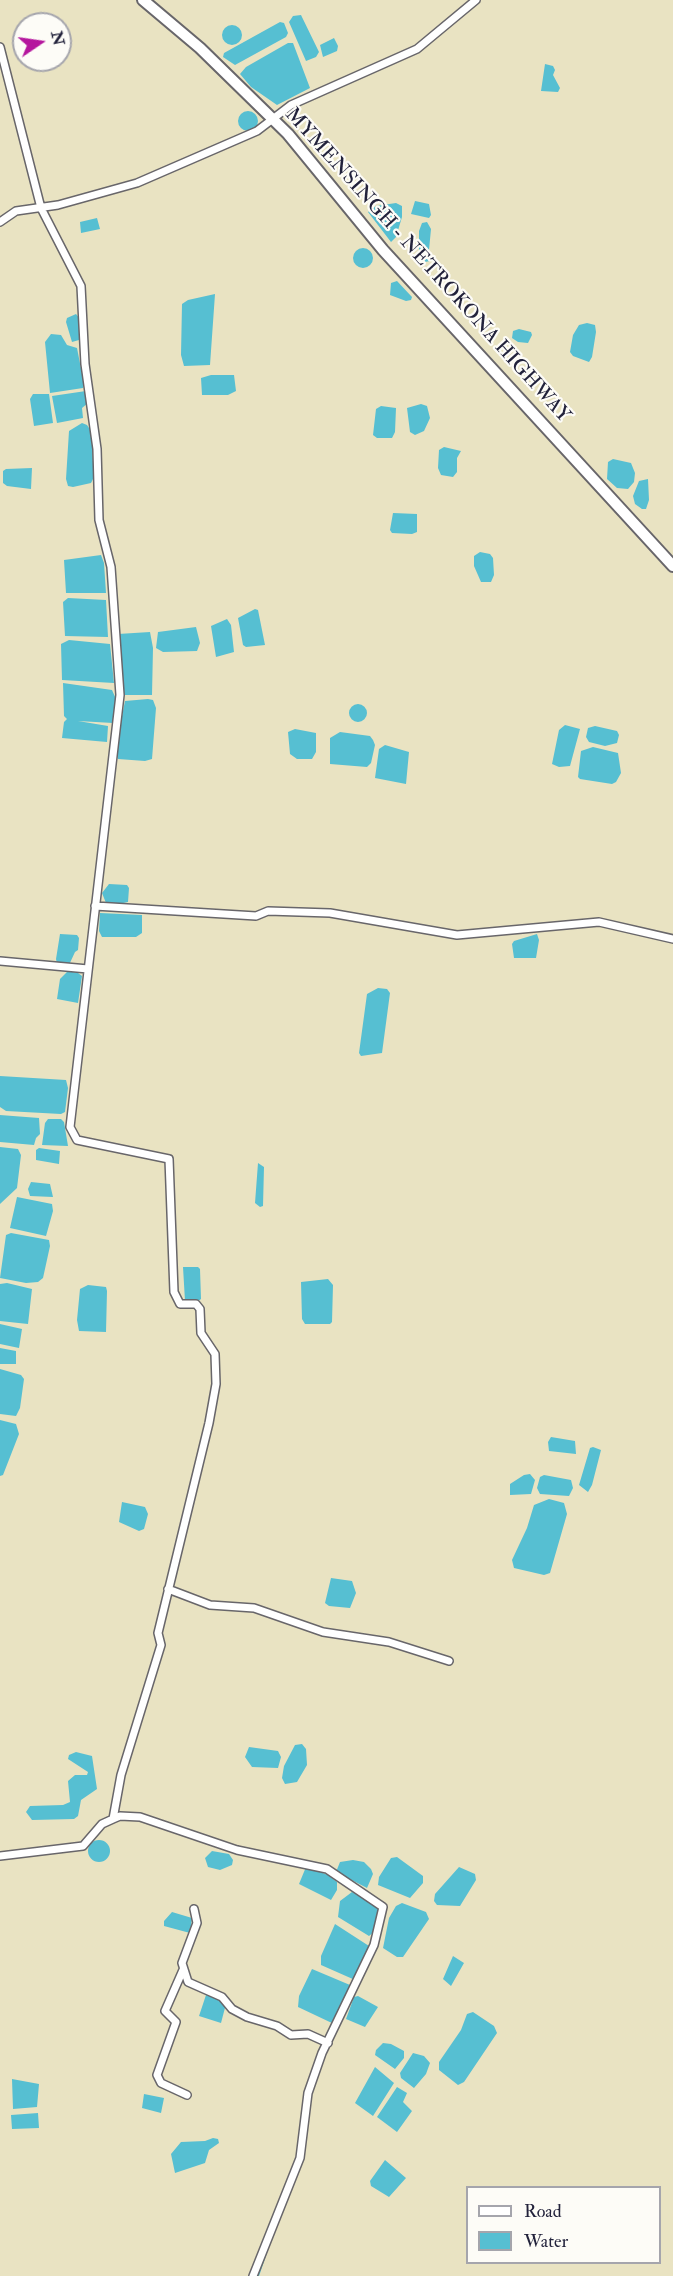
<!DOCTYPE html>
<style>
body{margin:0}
#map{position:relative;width:673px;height:2276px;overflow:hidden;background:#e9e3c2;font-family:"IM FELL Double Pica",serif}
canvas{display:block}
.legend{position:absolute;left:466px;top:2186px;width:195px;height:78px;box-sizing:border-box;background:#fdfcf7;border:2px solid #a5a5ac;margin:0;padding:8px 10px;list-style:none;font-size:18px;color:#22223b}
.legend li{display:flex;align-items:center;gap:12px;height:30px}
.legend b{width:30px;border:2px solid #a5a5ac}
.north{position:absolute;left:12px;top:12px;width:60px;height:60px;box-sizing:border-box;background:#fdfcf7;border:2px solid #a5a5ac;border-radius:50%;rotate:77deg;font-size:16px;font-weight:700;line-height:24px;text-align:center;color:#22223b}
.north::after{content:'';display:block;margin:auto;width:21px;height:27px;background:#b5179e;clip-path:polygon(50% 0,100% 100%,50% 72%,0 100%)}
</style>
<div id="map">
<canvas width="673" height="2276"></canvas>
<ul class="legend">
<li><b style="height:8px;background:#fff"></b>Road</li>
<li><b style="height:16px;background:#56bfd2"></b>Water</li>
</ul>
<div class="north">N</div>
</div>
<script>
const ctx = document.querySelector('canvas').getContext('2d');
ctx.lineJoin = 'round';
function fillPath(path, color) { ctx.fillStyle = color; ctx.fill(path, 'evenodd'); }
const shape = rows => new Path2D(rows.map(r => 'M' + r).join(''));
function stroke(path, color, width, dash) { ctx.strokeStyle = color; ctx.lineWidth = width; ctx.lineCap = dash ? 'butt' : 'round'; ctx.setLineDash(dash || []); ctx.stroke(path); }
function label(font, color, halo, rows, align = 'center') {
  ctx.font = font + ' "IM FELL Double Pica",serif'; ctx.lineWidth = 4.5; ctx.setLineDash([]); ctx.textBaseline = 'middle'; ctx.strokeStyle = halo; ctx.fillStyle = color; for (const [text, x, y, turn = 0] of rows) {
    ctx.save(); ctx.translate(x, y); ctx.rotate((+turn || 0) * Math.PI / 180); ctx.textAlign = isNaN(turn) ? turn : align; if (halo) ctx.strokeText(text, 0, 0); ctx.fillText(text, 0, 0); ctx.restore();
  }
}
const water = shape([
 [301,15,319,52,316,57,306,61,289,22,293,16],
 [280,22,284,23,288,33,286,37,235,65,223,57,224,53],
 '222 35a10 10 0 1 1 20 0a10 10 0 1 1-20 0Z',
 [334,38,338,46,337,51,323,57,320,45],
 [288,43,293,43,310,88,277,105,251,87,240,74,246,67],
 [545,64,553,66,555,70,553,75,560,88,558,92,541,91],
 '238 121a10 10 0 1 1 20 0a10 10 0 1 1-20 0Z',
 [415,201,429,204,431,215,429,218,411,214],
 [396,203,402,206,402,217,396,237,391,242,368,212,376,206],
 [97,218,100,229,81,233,80,222],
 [427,222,431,229,429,250,432,256,430,261,425,262,419,259,419,231,422,223],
 '353 258a10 10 0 1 1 20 0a10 10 0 1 1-20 0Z',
 [397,281,412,297,411,300,406,301,390,295,391,283],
 [215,294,210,365,184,366,181,355,182,304,188,300],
 [76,314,80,319,81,336,79,340,72,342,66,322,67,318],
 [587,323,595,325,596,332,592,357,589,362,573,356,570,352,573,335,579,325],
 [519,329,531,332,532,335,528,343,518,342,512,338,513,331],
 [51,334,61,335,67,345,77,348,84,384,83,388,50,393,45,342],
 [211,375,234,375,236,391,228,395,202,395,201,378],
 [86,391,88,403,82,408,83,418,57,423,52,396],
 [33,394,49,394,53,423,34,426,30,399],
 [421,404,427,406,430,418,424,431,415,435,410,432,407,408],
 [381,406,396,408,395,432,392,438,377,438,373,435,376,409],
 [82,423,87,425,91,431,94,477,91,483,73,487,68,486,66,479,69,431],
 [444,447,461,451,457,458,457,472,453,477,441,475,438,468,439,450],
 [613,459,631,463,635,473,634,482,628,489,617,488,607,479,608,462],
 [32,468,31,489,7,486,3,483,3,471,6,469],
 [648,479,649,500,646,509,642,509,635,504,633,496,639,481],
 [393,513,417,514,417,532,412,534,392,533,390,530],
 [480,552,490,554,493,558,494,575,491,582,481,582,474,566,474,556],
 [101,555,104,563,106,593,66,593,64,560],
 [68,598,106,600,108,637,65,636,63,602],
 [255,609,258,610,265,645,246,647,243,645,238,618],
 [227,619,231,625,234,652,216,657,211,626],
 [196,627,200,643,197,651,163,652,156,648,158,632],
 [150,632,153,648,152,695,124,695,118,634],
 [69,640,110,644,114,683,62,680,61,644],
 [63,683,112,690,116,699,113,723,78,721,108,726,107,742,62,738,64,722,67,719,64,716],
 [148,699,153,700,156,708,152,759,145,761,118,759,115,751,125,701],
 '349 713a9 9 0 1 1 18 0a9 9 0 1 1-18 0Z',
 [565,725,580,729,570,766,559,767,552,764,559,730],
 [595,726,617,731,619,735,617,743,605,746,589,742,586,737,588,728],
 [295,729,316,733,316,752,312,759,297,759,290,754,288,732],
 [340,732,370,736,373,740,375,745,371,763,367,767,330,764,330,738],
 [385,745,409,752,406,784,375,778,379,749],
 [593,747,618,753,621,773,616,782,612,784,580,779,578,777,581,751],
 [109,884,127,885,129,888,128,902,114,905,106,903,102,893],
 [100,913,142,915,142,933,136,937,102,937,99,931],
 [60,934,77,935,79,938,78,950,75,952,69,965,57,964,56,959],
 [537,934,539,940,536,958,514,958,512,944,514,941],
 [68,971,78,973,82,976,78,1003,57,999,60,979],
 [378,988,387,989,390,993,382,1053,361,1056,359,1053,367,994],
 [0,1076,66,1080,68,1088,65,1112,61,1114,6,1111,0,1107],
 [0,1115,39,1118,40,1134,36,1138,34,1145,0,1142],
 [48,1119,61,1119,64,1122,68,1146,42,1145,45,1123],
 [0,1147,18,1149,21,1155,17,1188,0,1204],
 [39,1148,60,1151,59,1164,36,1160,36,1150],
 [258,1163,264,1167,263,1206,260,1207,255,1203],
 [31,1182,50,1184,53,1197,30,1196,28,1189],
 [17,1197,52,1204,53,1211,46,1236,10,1228],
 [11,1233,49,1240,50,1246,43,1278,38,1282,26,1283,0,1278,6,1235],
 [183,1267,198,1267,200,1269,201,1299,197,1302,185,1301],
 [328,1279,333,1285,332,1322,330,1324,305,1324,302,1319,301,1282],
 [7,1283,32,1289,28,1324,0,1321,0,1284],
 [88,1285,106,1287,107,1291,106,1332,79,1331,77,1320,80,1289],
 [0,1324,22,1329,19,1348,0,1344],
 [0,1348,16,1351,16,1364,0,1364],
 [0,1369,21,1375,24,1379,20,1408,16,1416,0,1414],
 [0,1420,16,1424,19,1434,3,1475,0,1476],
 [551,1437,575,1441,576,1454,549,1451,548,1442],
 [593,1447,601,1450,592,1485,588,1492,579,1485,590,1448],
 [530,1474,535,1480,531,1494,510,1495,510,1484,524,1475],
 [544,1475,571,1480,573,1488,569,1496,540,1494,537,1488,540,1477],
 [549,1499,564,1503,567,1514,550,1573,544,1575,514,1568,512,1560,527,1528,534,1505],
 [122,1502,145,1507,148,1514,144,1529,139,1531,119,1522],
 [331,1578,352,1581,356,1593,350,1608,329,1606,325,1603],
 [302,1744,306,1749,307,1765,297,1782,285,1784,282,1778,284,1766,295,1745],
 [249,1747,278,1751,281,1757,278,1768,252,1767,245,1757],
 [76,1752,92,1756,97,1789,81,1800,78,1816,74,1819,32,1820,26,1812,30,1806,63,1805,70,1802,68,1781,75,1775,87,1775,88,1772,68,1759,69,1755],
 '88 1851a11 11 0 1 1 22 0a11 11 0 1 1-22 0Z',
 [212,1851,229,1854,233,1860,232,1865,220,1870,208,1867,205,1858],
 [397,1857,423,1876,423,1883,410,1898,378,1885,379,1877,391,1858],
 [353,1860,364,1862,371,1869,373,1874,367,1888,336,1872,340,1862],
 [306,1867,328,1875,337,1882,337,1890,331,1900,299,1884],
 [459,1867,475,1874,476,1880,460,1906,437,1905,434,1901,435,1894],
 [352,1892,379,1907,375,1931,369,1936,338,1917,340,1901],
 [402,1903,426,1912,429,1919,403,1957,397,1957,383,1948,389,1918,396,1906],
 [172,1912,192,1918,190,1933,164,1926,164,1921],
 [335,1924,369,1946,355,1980,321,1965,321,1956],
 [453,1956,464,1963,451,1986,443,1979],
 [312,1969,350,1985,334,2024,298,2007,299,1996],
 [206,1995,222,2000,226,2004,221,2023,199,2016],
 [358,1996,378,2007,365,2027,346,2019,354,1997],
 [473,2012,494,2026,497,2033,464,2082,458,2085,439,2070,439,2062,461,2030,467,2014],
 [383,2043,391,2044,404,2051,404,2058,395,2069,375,2055,376,2050],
 [413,2053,424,2056,430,2063,426,2074,414,2088,401,2078,400,2073],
 [375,2067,394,2083,373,2116,355,2103],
 [12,2079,39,2084,37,2107,13,2109],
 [397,2087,407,2093,403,2102,412,2111,397,2132,377,2117],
 [144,2094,164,2098,161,2113,142,2108],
 [38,2113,39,2128,12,2129,11,2115],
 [213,2138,218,2139,219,2143,209,2150,205,2163,175,2173,171,2154,181,2142,205,2141],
 [385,2160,406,2178,389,2197,371,2186,370,2181]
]);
const stream = shape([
 [284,2206,301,2164],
 [258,2276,268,2247]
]);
const minor = shape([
 [0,47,41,208,81,286,85,364,97,449,99,520,111,567,120,695,70,1127,77,1140,169,1159,174,1292,180,1304,196,1304,200,1309,201,1333,215,1354,216,1384,209,1423,158,1633,161,1645,121,1775,113,1819,102,1824,83,1846,0,1856],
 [0,222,16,211,58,205,137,183,257,131,291,105,417,49,476,0],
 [95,906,256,916,268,911,330,913,457,935,599,922,673,939],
 [0,961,88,969],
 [168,1589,210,1605,254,1608,323,1632,389,1642,449,1661],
 [113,1819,120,1816,140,1817,237,1850,327,1869,383,1907,374,1945,322,2053,308,2093,300,2158,253,2276],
 [194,1909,197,1923,182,1963,188,1982,222,1997,232,2009,247,2017,277,2026,291,2035,308,2034,328,2043],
 [183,1970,165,2011,176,2022,157,2075,161,2083,187,2095]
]);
const primary = shape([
 [143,0,200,48,288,134,383,250,673,566]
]);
const streetNames = [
 ["MYMENSINGH - NETROKONA HIGHWAY",427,266,48]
];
fillPath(water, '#56bfd2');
stroke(stream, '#56bfd2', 2);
stroke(minor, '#68666a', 10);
stroke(primary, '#68666a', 14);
stroke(minor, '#fff', 7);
stroke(primary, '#fff', 10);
label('20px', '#22223b', '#fdfcf7', streetNames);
</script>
